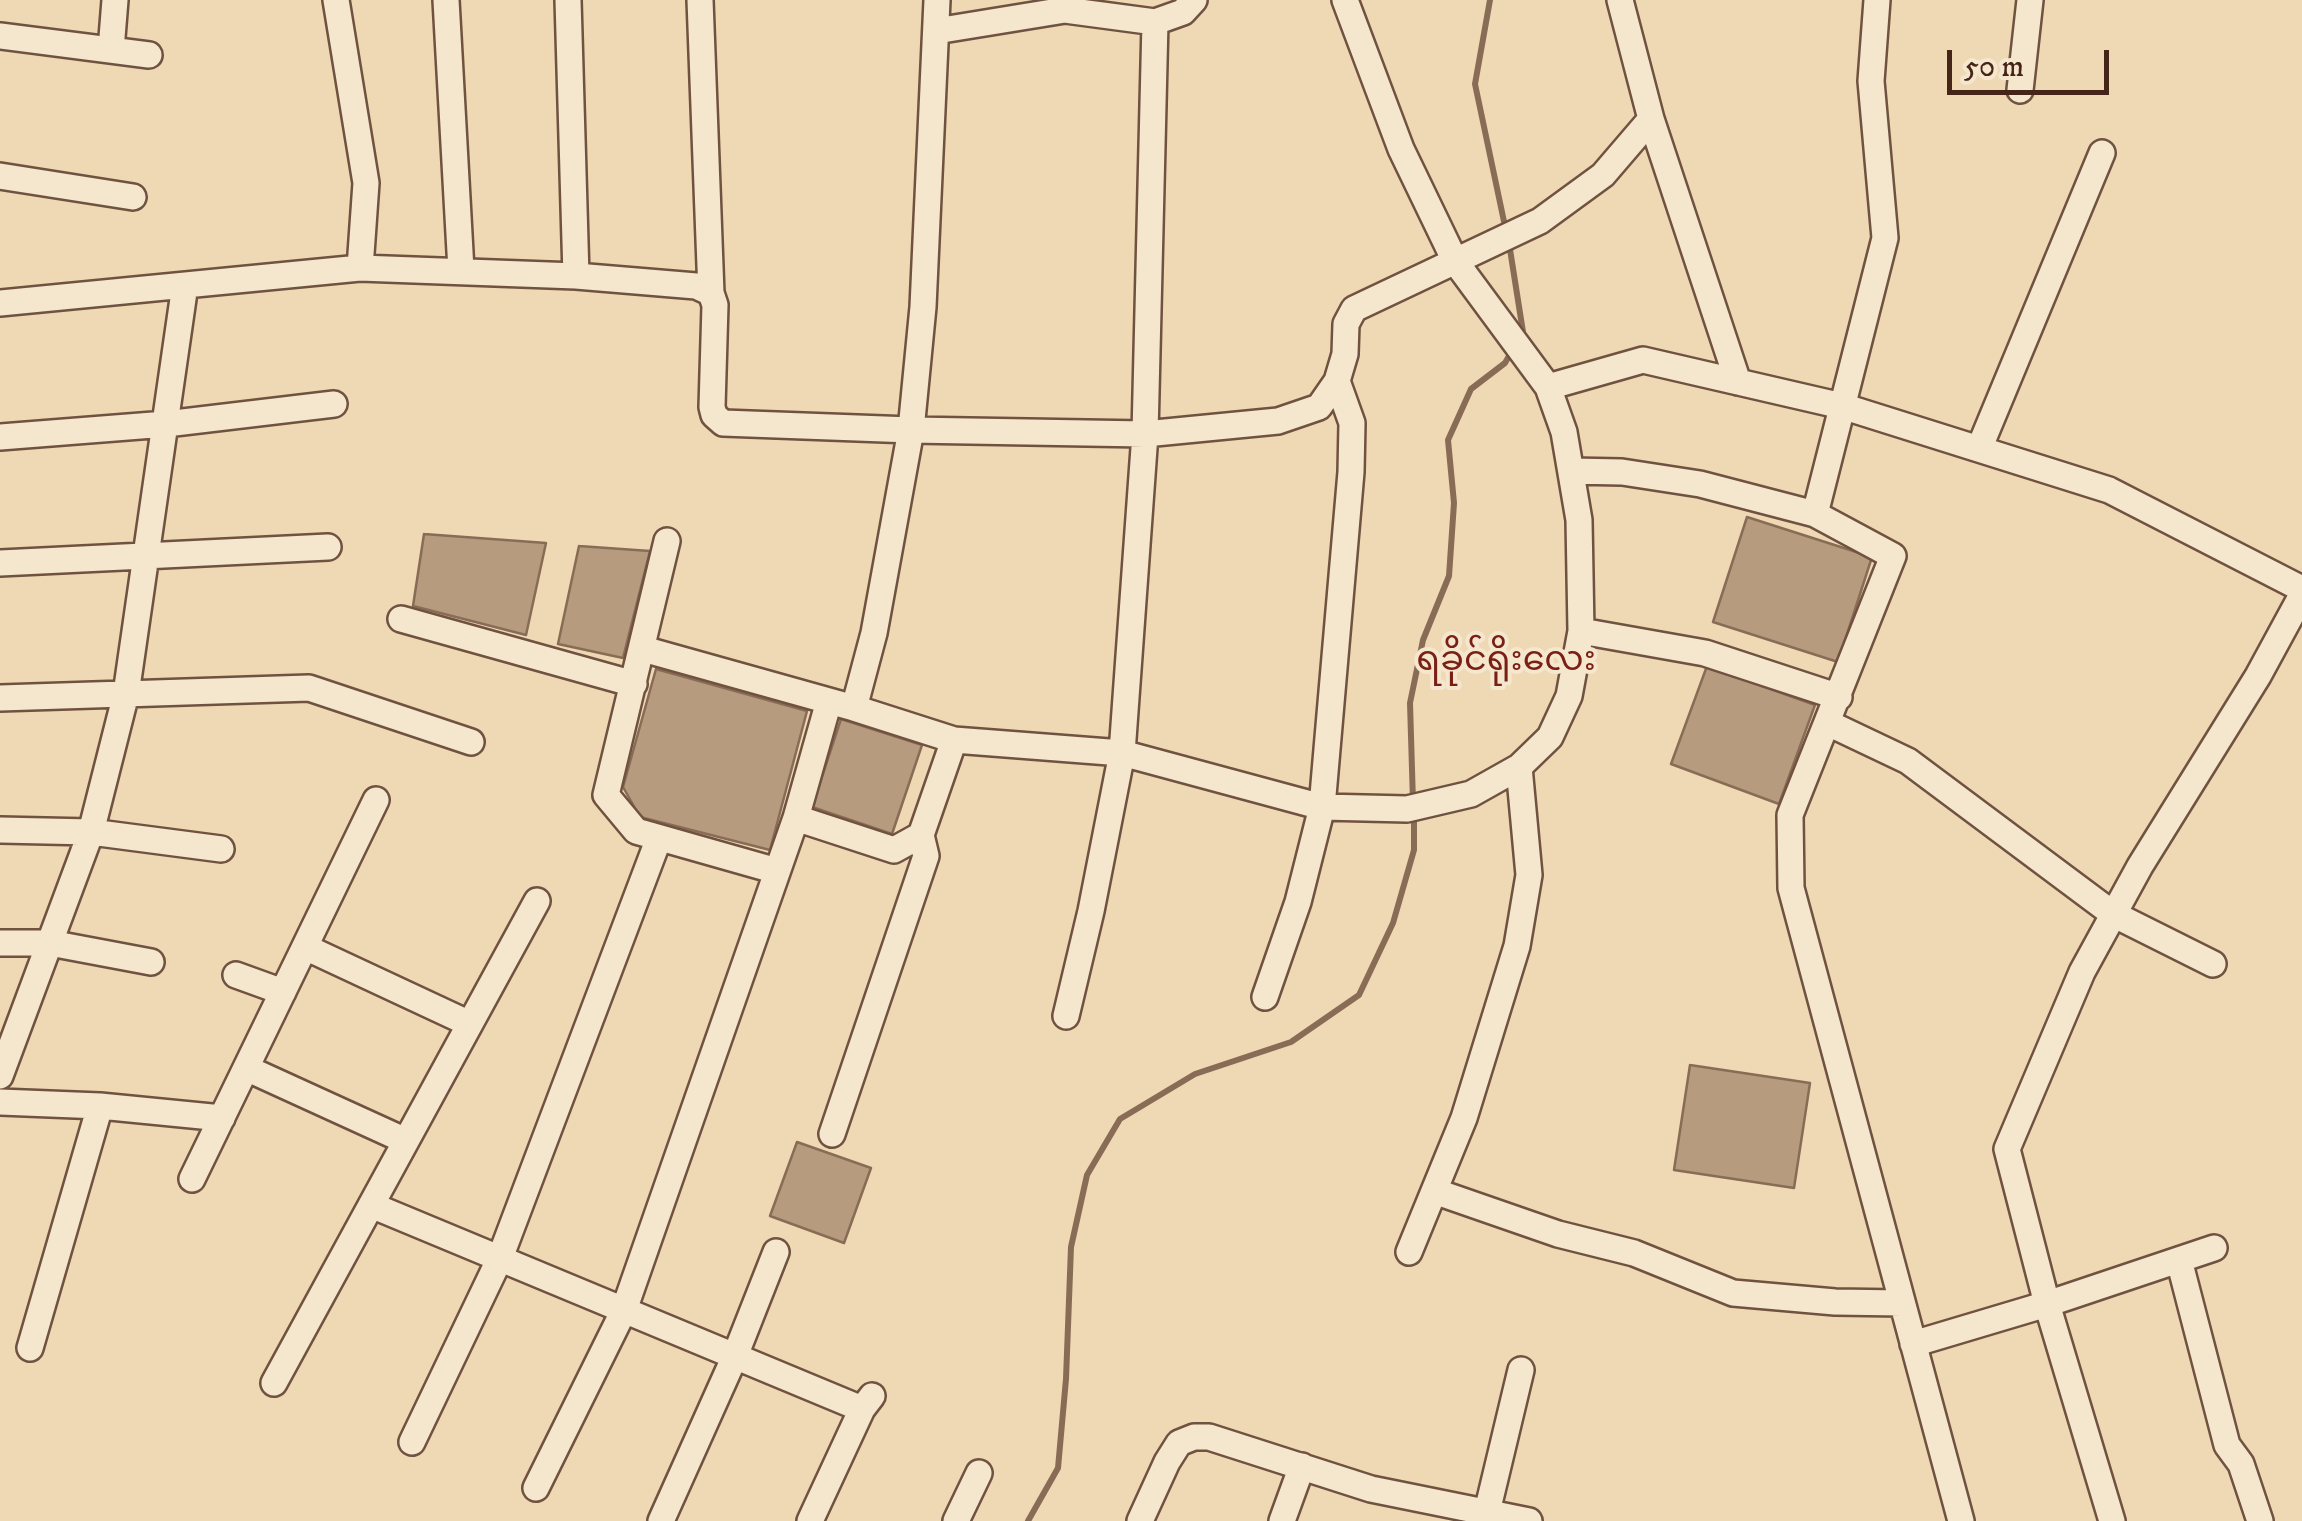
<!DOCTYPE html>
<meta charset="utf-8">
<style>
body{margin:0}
#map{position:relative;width:2302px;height:1521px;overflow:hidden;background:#efd8b4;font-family:"IM FELL DW Pica",serif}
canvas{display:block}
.scale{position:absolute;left:1947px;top:50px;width:162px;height:45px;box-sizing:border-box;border:5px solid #462519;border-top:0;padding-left:12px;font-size:30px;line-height:35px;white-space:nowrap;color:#462519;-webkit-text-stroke:8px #f5e6ce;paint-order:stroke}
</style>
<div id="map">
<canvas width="2302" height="1521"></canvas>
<div class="scale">50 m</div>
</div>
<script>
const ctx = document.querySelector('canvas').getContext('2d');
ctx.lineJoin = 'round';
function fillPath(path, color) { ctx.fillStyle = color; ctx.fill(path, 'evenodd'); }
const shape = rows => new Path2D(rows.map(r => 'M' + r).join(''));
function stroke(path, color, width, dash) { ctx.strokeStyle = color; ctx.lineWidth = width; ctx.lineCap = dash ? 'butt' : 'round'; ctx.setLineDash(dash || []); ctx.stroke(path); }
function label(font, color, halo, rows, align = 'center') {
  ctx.font = font + ' "IM FELL DW Pica","Noto Sans Myanmar",serif'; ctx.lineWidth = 8; ctx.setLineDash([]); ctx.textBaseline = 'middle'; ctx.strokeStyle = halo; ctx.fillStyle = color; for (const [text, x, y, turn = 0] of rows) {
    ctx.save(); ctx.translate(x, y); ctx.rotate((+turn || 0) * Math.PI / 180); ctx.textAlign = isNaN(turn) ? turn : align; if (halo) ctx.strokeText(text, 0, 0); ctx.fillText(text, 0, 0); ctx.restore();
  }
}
const water = shape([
 [1747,517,1872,557,1838,662,1713,622,1747,517],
 [424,534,546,543,526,635,413,606,424,534],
 [579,546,650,551,623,658,558,644,579,546],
 [1707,666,1815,705,1779,804,1671,764,1707,666],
 [656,669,807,711,770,850,640,817,623,787,656,669],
 [841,719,922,745,892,834,812,807,841,719],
 [1690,1065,1810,1083,1794,1188,1674,1170,1690,1065],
 [797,1142,871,1168,844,1243,770,1216,797,1142]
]);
const stream = shape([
 [1490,0,1475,84,1506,231],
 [1509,243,1523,332,1519,339],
 [1413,802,1410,703,1423,640,1449,576,1454,503,1448,440,1471,389,1505,363,1513,349],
 [1028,1521,1058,1468,1066,1379,1071,1247,1087,1175,1120,1119,1195,1074,1291,1042,1359,995,1393,923,1414,850,1414,814]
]);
const minor = shape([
 [336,0,366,183,360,268],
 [446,0,461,270],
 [568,0,576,276],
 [700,0,711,293],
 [936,31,1065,10,1155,22,1183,12,1194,0],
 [0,36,149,55],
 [111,50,115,0],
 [2020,90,2030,0],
 [1651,119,1738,382],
 [0,176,133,197],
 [0,303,360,268,576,276,696,286,711,293,715,305,712,407,714,415,723,423,911,430,1145,434,1278,421,1319,407,1337,381,1345,354,1346,324,1354,309,1540,221,1603,175,1651,119,1620,0],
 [1548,387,1643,360,1842,406,2109,490,2302,589],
 [0,437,166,424,334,404],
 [1979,449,2102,153],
 [1571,471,1622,472,1700,484,1815,514,1893,556,1790,815,1791,888,1961,1521],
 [1815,514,1885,238,1871,81,1877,0],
 [667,541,606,795,636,831,777,871],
 [0,563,328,547],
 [401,619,634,684],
 [1581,631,1705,653,1839,697],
 [643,649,854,708,954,740,1122,753,1322,807,1407,809,1471,794,1519,767,1550,737,1569,696,1581,631,1579,520,1564,432,1548,387,1455,261,1401,149,1345,0],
 [0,698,309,688,471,742],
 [854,708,874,633,911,430,923,307,937,0],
 [1828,723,1908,761,2113,914,2213,964],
 [796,818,894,850,921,835],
 [0,830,91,832,221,849],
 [0,943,50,943,151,962],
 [305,947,470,1024],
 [236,975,283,992],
 [1265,997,1298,902,1322,807,1351,472,1352,423,1337,381],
 [1066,1016,1091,911,1122,753,1145,434,1155,22],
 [246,1068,406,1141],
 [0,1076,91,832,126,694,185,285],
 [0,1102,100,1106,222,1118],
 [832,1134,926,856,921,835,954,740],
 [192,1179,376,800],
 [1434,1191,1558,1234,1634,1253,1733,1293,1835,1302,1902,1303],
 [371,1205,862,1409],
 [1409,1252,1464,1118,1517,946,1529,875,1519,767],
 [2179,1260,2227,1445,2241,1464,2260,1521],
 [1913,1344,2047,1304,2214,1248],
 [30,1348,100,1106],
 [274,1383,537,901],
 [412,1442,500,1258,659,838],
 [536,1488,624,1310,796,818,829,701],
 [1487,1512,1521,1370],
 [661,1521,735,1356,776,1252],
 [810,1521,862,1409,872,1396],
 [956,1521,979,1473],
 [1140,1521,1167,1462,1179,1443,1194,1437,1209,1437,1371,1489,1529,1521],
 [1282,1521,1302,1466],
 [2112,1521,2047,1304,2007,1149,2082,972,2140,866,2258,676,2302,595]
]);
const quarterNames = [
 ["ရခိုင်ရိုးလေး",1506,663]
];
fillPath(water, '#b69b7f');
stroke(water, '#896c56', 2.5);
stroke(stream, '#896c56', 6);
stroke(minor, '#705240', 30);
stroke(minor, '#f5e6ce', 25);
label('35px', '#7a1f14', '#f5e6ce', quarterNames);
</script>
